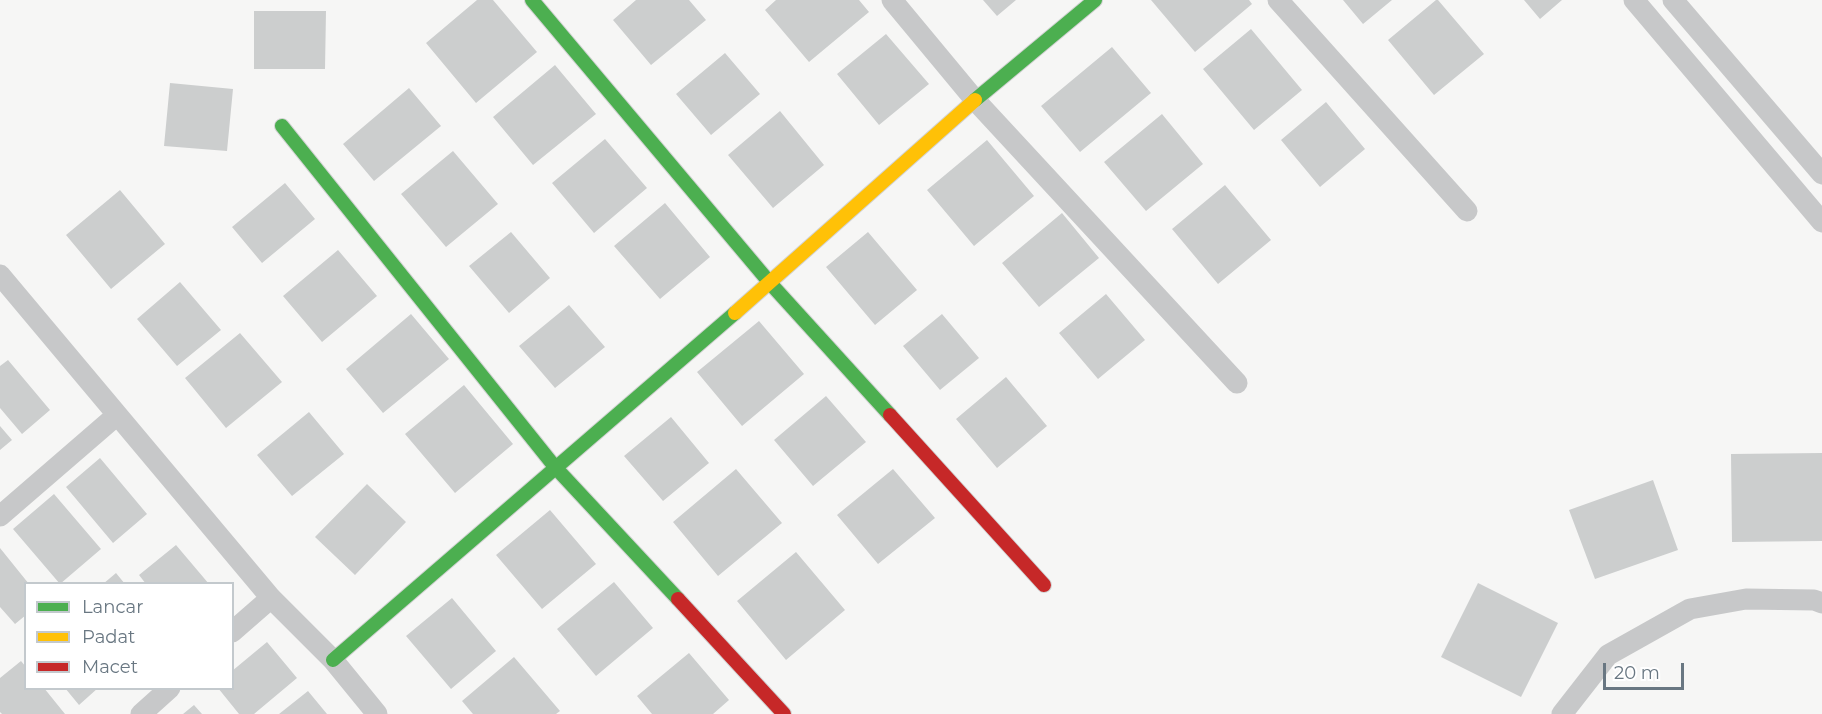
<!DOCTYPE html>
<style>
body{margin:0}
#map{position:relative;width:1822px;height:714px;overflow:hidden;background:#f6f6f5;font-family:Montserrat,sans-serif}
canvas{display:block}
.legend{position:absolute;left:24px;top:582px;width:210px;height:108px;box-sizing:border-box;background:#fff;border:2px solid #c3c9cd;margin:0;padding:8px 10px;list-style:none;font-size:18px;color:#697782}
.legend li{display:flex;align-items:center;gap:12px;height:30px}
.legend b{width:30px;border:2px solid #c3c9cd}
.scale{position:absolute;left:1603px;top:663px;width:81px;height:27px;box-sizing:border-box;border:3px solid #697782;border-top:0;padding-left:8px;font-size:18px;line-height:21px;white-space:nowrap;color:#697782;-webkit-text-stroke:4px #fff;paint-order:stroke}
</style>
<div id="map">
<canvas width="1822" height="714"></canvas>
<ul class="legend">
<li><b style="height:8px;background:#4caf50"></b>Lancar</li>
<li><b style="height:8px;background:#ffc107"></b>Padat</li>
<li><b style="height:8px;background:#c62828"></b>Macet</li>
</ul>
<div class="scale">20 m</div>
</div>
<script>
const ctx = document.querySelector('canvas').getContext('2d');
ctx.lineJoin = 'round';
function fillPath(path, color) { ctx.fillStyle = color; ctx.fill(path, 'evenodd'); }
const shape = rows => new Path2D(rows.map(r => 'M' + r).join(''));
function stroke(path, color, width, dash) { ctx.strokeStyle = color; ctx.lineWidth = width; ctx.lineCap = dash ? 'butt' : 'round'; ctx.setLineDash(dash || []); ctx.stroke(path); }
const building = shape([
 [477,0,493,0,537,52,476,103,426,43],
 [636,0,689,0,706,20,651,65,613,20],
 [776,0,859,0,869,12,809,62,765,10],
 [983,0,1016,0,997,16],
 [1151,0,1249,0,1252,4,1195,52],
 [1343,0,1392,0,1363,24],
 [1436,0,1438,0,1484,54,1434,95,1388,40],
 [1524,0,1562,0,1540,19],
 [254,11,326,11,325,69,254,69],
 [1251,29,1302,90,1254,130,1203,69],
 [886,34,929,84,879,125,837,74],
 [1112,47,1151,93,1080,152,1041,106],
 [725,53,760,94,711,135,676,94],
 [555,65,596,114,533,165,493,117],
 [170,83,233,89,227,151,164,146],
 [409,88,441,126,374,181,343,144],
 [1326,102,1365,149,1320,187,1281,140],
 [780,111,824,165,773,208,728,155],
 [1162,114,1203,164,1146,211,1104,162],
 [605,139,647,188,594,233,552,183],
 [987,140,1034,196,974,246,927,190],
 [453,151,498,204,446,247,401,194],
 [285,183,315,219,262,263,232,227],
 [1225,185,1271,240,1218,284,1172,229],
 [120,190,165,244,111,289,66,235],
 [665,203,710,257,660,299,614,246],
 [1062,213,1099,258,1039,307,1002,263],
 [511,232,550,278,509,313,469,266],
 [868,232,917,290,875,325,826,267],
 [338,250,377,296,322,342,283,296],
 [180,282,221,330,177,366,137,319],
 [1106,294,1145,340,1098,379,1059,333],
 [569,305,605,347,555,388,519,346],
 [411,314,449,359,383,413,346,369],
 [942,314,979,358,940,390,903,346],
 [759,321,804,374,742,426,697,372],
 [240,333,282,382,226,428,185,378],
 [8,360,50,410,22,434,0,408,0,366],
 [1006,377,1047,426,997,468,956,419],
 [464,385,513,444,455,493,405,434],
 [826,396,866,442,813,486,774,440],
 [309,412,344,454,292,496,257,455],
 [671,417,709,463,663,501,624,456],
 [0,426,12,440,0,450],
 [1822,453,1822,541,1732,542,1731,454],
 [100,458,147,514,113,543,66,487],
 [736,469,782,523,718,576,673,522],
 [893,469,935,518,878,564,837,515],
 [1653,480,1678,550,1595,579,1569,510],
 [367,484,406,522,355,575,315,537],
 [54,494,101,549,60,584,13,529],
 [550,510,596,564,542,609,496,555],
 [176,545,209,584,146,584,139,575],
 [0,548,29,584,26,584,26,615,15,624,0,607],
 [796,552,845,610,786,660,737,601],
 [116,573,125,584,103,584],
 [614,582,653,628,596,676,557,629],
 [1478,583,1558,623,1521,697,1441,657],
 [452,598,496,651,451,689,406,636],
 [267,642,297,678,254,714,239,714,218,688,232,688,232,671],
 [689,653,729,700,713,714,652,714,637,696],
 [514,657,560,711,556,714,473,714,462,701],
 [21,661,26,667,26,688,44,688,65,714,2,714,0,712,0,678],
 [65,688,98,688,79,705],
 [308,691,327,714,279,714],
 [194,705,202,714,183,714]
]);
const street = shape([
 [892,0,975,100,1237,383],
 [1278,0,1467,211],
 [1634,0,1822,222],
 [1673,0,1822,174],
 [0,275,271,598,333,660,377,714],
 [0,516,117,415],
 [232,632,271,598],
 [141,714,170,688],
 [1562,714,1608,655,1690,609,1746,599,1814,600,1822,603]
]);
const fast = shape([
 [532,0,770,283,890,415],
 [975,100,1095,0],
 [282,126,555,467,678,599],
 [333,660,735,313]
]);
const slow = shape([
 [735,313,975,100]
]);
const jam = shape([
 [890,415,1044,585],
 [678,599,784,714]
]);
fillPath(building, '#cccece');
stroke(fast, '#d2d3d3', 16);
stroke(slow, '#d2d3d3', 16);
stroke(jam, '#d2d3d3', 16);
stroke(street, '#c7c8c9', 21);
stroke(fast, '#4caf50', 14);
stroke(slow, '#ffc107', 14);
stroke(jam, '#c62828', 14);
</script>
